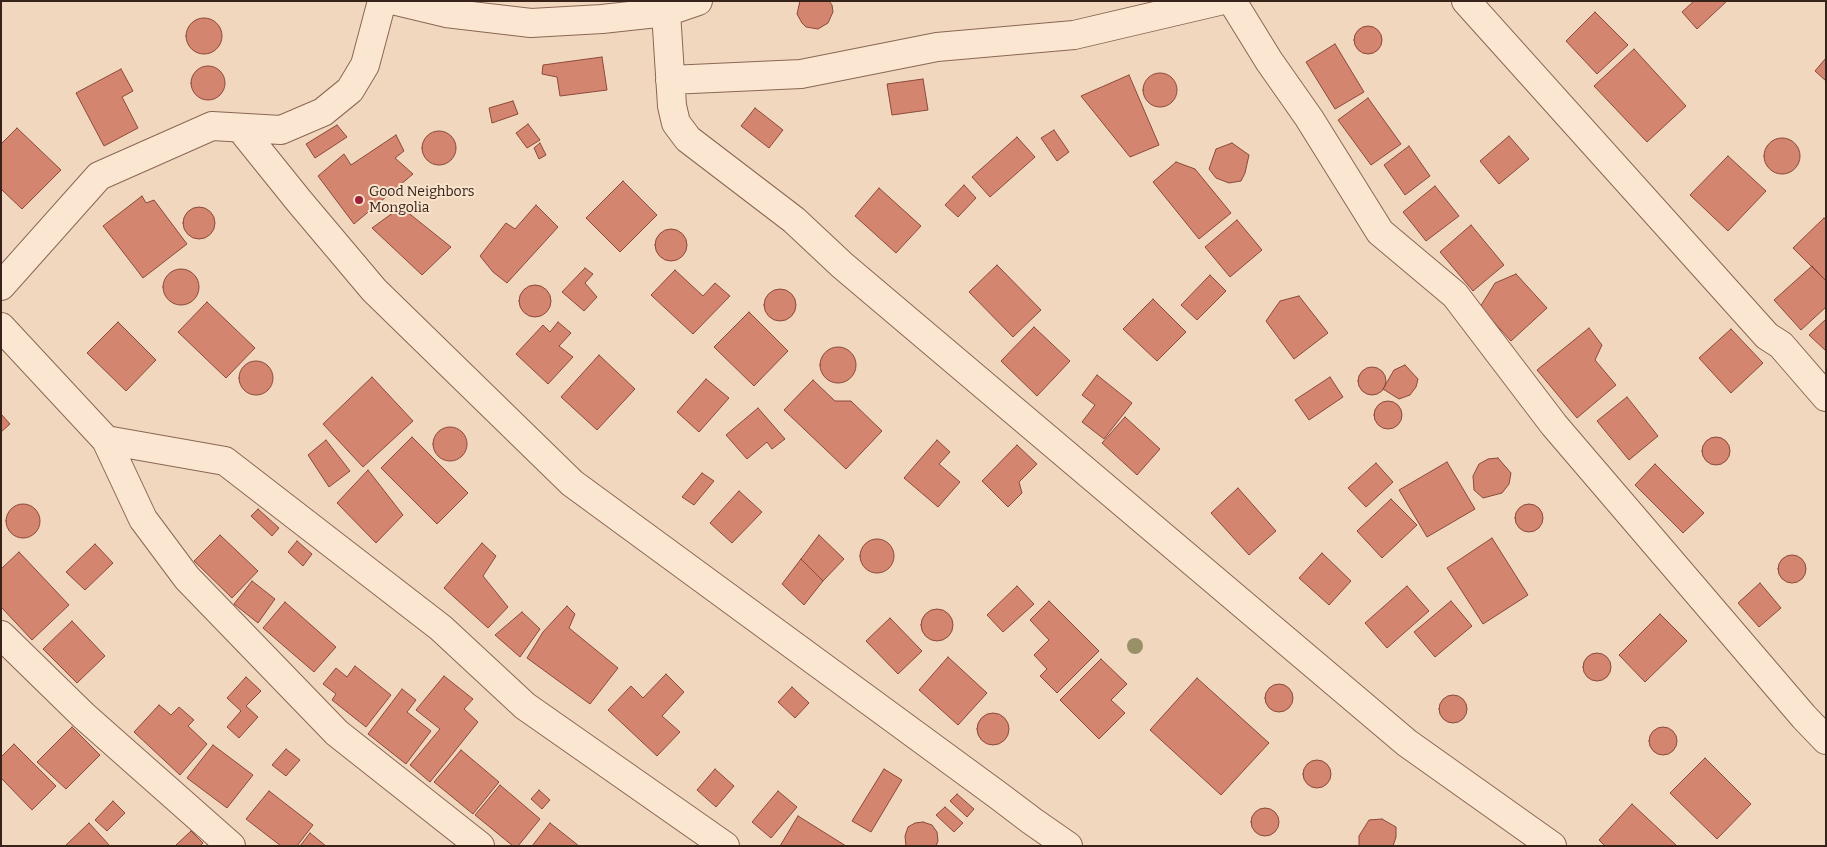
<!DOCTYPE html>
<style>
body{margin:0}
#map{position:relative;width:1827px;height:847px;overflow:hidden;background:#f1d7bd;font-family:Bitter,serif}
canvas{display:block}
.frame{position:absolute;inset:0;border:2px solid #38231b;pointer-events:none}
</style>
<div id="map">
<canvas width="1827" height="847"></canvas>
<div class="frame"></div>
</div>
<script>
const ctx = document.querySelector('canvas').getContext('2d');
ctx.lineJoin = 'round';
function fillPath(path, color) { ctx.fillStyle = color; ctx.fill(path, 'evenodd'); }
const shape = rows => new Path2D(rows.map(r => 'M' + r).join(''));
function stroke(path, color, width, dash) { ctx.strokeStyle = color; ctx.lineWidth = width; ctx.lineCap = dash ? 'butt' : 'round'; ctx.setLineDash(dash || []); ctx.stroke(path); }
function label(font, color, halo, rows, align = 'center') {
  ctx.font = font + ' Bitter,serif'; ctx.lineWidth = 4; ctx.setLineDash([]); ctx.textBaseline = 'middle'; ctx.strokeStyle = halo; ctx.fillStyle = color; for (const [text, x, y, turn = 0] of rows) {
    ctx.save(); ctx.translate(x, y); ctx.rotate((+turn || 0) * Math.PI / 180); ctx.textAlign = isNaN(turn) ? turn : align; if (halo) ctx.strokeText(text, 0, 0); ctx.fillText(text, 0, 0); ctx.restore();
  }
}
const building = shape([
 [800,1,829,1,832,5,833,12,828,23,818,29,806,27,802,23,797,14,800,1],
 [1694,1,1727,1,1697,29,1682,12,1694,1],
 [1595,12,1628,45,1597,74,1566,41,1595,12],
 '186 36a18 18 0 1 1 36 0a18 18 0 1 1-36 0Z',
 '1354 40a14 14 0 1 1 28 0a14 14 0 1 1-28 0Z',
 [1335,44,1364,92,1335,109,1306,62,1335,44],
 [1634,49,1686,106,1647,142,1594,86,1634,49],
 [602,57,607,90,560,96,557,77,542,74,543,65,602,57],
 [1826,58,1826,81,1815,71,1826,58],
 '191 83a17 17 0 1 1 34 0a17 17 0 1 1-34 0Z',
 [121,69,133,91,122,97,138,128,104,146,76,93,121,69],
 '1143 90a17 17 0 1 1 34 0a17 17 0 1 1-34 0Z',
 [1129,75,1159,145,1130,157,1081,96,1129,75],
 [923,79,928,110,892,115,887,84,923,79],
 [1368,98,1401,144,1371,165,1338,120,1368,98],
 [513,101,518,114,492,123,489,108,513,101],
 [755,108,783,130,769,148,741,126,755,108],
 [528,124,540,140,527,148,516,133,528,124],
 [337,125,347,137,315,158,306,144,337,125],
 [17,128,61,170,22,209,1,189,1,142,2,143,17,128],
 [1054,130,1069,152,1057,161,1041,138,1054,130],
 '422 148a17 17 0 1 1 34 0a17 17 0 1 1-34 0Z',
 [396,135,404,151,395,158,413,174,354,224,318,176,344,154,351,165,396,135],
 [1509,136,1529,159,1499,184,1480,161,1509,136],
 [1017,137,1035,157,990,197,972,177,1017,137],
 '1764 156a18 18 0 1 1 36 0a18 18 0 1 1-36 0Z',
 [540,143,546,155,539,159,534,148,540,143],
 [1232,143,1249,155,1245,173,1241,181,1229,183,1216,178,1209,169,1216,149,1232,143],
 [1409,146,1430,176,1405,195,1384,165,1409,146],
 [1728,156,1766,191,1728,231,1690,195,1728,156],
 [1176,162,1195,169,1231,213,1199,239,1153,182,1176,162],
 [623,181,657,215,620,252,586,218,623,181],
 [964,185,976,198,958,217,945,205,964,185],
 [1435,186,1459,216,1426,241,1403,212,1435,186],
 [879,188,921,226,896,253,855,216,879,188],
 [142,196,146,203,154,200,187,244,143,278,103,226,142,196],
 [536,205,558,227,507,283,493,272,480,256,506,223,515,229,536,205],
 [401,207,451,247,422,275,372,228,401,207],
 '183 223a16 16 0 1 1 32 0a16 16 0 1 1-32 0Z',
 [1824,218,1826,220,1826,281,1793,248,1824,218],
 [1237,220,1262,250,1230,277,1205,247,1237,220],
 [1471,225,1504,265,1473,291,1440,252,1471,225],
 '655 245a16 16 0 1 1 32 0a16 16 0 1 1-32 0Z',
 [997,265,1041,310,1013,337,969,292,997,265],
 [1812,266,1826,281,1826,307,1801,330,1774,300,1812,266],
 [585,268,593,274,585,283,597,297,584,311,562,292,585,268],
 '163 287a18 18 0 1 1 36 0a18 18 0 1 1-36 0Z',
 [675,270,703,296,715,283,730,296,693,334,651,295,675,270],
 [1516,274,1547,308,1511,341,1480,307,1495,283,1516,274],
 [1210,275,1226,291,1197,320,1181,305,1210,275],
 '519 301a16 16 0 1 1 32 0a16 16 0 1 1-32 0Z',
 '764 305a16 16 0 1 1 32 0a16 16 0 1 1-32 0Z',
 [1299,296,1328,333,1294,359,1266,321,1280,301,1299,296],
 [1153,299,1186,332,1157,361,1123,329,1153,299],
 [207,302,255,348,226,378,178,332,207,302],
 [749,312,788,351,754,386,714,347,749,312],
 [1826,319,1826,351,1809,335,1826,319],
 [118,322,156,360,126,391,87,353,118,322],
 [558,322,571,333,559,346,573,357,548,384,516,354,543,325,550,332,558,322],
 [1034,327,1070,361,1037,396,1001,361,1034,327],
 [1589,328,1602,345,1595,360,1616,385,1577,418,1537,370,1589,328],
 [1731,329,1763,363,1731,393,1699,358,1731,329],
 '820 365a18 18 0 1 1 36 0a18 18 0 1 1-36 0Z',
 [599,355,635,389,597,430,561,397,599,355],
 '239 378a17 17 0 1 1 34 0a17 17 0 1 1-34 0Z',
 [1405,365,1418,379,1416,387,1410,395,1399,399,1383,389,1394,370,1405,365],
 '1358 381a14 14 0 1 1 28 0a14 14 0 1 1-28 0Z',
 [1097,375,1132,403,1104,439,1082,422,1095,405,1082,395,1097,375],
 [372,377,413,421,363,467,323,424,372,377],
 [1330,377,1343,397,1309,420,1295,400,1330,377],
 [706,379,729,398,699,432,677,412,706,379],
 [813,380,835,401,851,401,882,431,846,469,784,410,813,380],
 [1627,397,1658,436,1629,460,1597,421,1627,397],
 '1374 415a14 14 0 1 1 28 0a14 14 0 1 1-28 0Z',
 [758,408,785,439,772,449,767,442,747,459,726,435,758,408],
 [1,414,10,424,1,432,1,414],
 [1125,417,1160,449,1137,475,1102,443,1125,417],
 '433 444a17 17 0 1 1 34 0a17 17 0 1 1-34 0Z',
 [412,437,468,493,437,524,381,468,412,437],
 '1702 451a14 14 0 1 1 28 0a14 14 0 1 1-28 0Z',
 [326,440,350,471,329,487,308,455,326,440],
 [937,440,950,452,939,464,960,482,938,507,904,478,937,440],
 [1017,445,1037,464,1019,482,1022,493,1008,507,982,481,1017,445],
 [1498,458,1511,473,1509,484,1502,493,1483,498,1474,490,1473,476,1479,464,1488,459,1498,458],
 [1447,462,1475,509,1427,537,1399,490,1447,462],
 [1376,463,1393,482,1366,507,1348,488,1376,463],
 [1655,464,1704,513,1683,533,1635,485,1655,464],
 [368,470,403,515,376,543,337,503,368,470],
 [702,473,714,481,694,505,682,497,702,473],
 [1238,488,1276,531,1249,555,1211,513,1238,488],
 [739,491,762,512,732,543,710,523,739,491],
 [1391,499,1417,525,1382,558,1357,531,1391,499],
 '1515 518a14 14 0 1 1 28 0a14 14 0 1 1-28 0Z',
 '6 521a17 17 0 1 1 34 0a17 17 0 1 1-34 0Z',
 [258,509,279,528,272,536,251,516,258,509],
 [220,535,258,571,232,598,194,561,220,535],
 [819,535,844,559,823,581,801,559,819,535],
 [1492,538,1528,595,1483,624,1447,568,1492,538],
 '860 556a17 17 0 1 1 34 0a17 17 0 1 1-34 0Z',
 [297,541,312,554,303,566,288,552,297,541],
 [482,543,496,556,483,576,508,607,488,628,444,588,482,543],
 [95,544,113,563,85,590,66,572,95,544],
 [19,552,69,605,32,640,1,607,1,569,19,552],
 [1322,553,1351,581,1329,605,1299,578,1322,553],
 '1778 569a14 14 0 1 1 28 0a14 14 0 1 1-28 0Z',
 [801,559,823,581,804,605,782,584,801,559],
 [252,581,275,599,258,623,234,604,252,581],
 [1760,583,1781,608,1759,627,1738,603,1760,583],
 [1017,586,1034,604,1003,632,987,615,1017,586],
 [1407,586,1429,611,1387,648,1365,623,1407,586],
 [1049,601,1099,651,1057,693,1040,676,1047,669,1034,655,1049,640,1030,620,1049,601],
 [1451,601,1472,626,1435,657,1414,632,1451,601],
 [285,602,336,647,314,672,263,628,285,602],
 [567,606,575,614,569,628,618,668,590,704,527,658,543,632,567,606],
 '921 625a16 16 0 1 1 32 0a16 16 0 1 1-32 0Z',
 [522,612,540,629,520,657,495,635,522,612],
 [1660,614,1687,641,1645,682,1619,655,1660,614],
 [890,618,922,651,898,674,866,641,890,618],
 [72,621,105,656,77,683,43,649,72,621],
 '1583 667a14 14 0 1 1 28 0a14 14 0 1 1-28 0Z',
 [948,657,987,693,958,725,919,690,948,657],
 [1101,659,1127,684,1111,700,1125,713,1099,739,1060,700,1101,659],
 [355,666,391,695,366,727,332,700,336,694,323,684,336,668,347,677,355,666],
 [666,674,684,692,662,716,680,732,657,756,608,710,631,686,643,698,666,674],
 [444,676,473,699,464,709,478,722,430,782,410,765,440,729,416,710,444,676],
 [246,677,261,691,246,706,258,717,239,738,227,727,241,711,227,698,246,677],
 [1197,678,1269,743,1221,795,1150,730,1197,678],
 '1265 698a14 14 0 1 1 28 0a14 14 0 1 1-28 0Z',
 [792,687,809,703,795,718,778,702,792,687],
 [402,689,416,700,407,712,431,731,406,764,368,734,402,689],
 '1439 709a14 14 0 1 1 28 0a14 14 0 1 1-28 0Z',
 [159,705,171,715,179,707,194,720,188,726,207,744,180,775,134,732,159,705],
 '977 729a16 16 0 1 1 32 0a16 16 0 1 1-32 0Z',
 [72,727,100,755,66,789,37,762,72,727],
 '1649 741a14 14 0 1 1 28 0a14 14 0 1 1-28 0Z',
 [14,744,56,786,32,810,1,778,1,757,14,744],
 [213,745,253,775,227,808,187,778,213,745],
 [286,749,300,760,286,776,272,765,286,749],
 [461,750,499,782,473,814,434,782,461,750],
 [1705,758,1751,804,1717,839,1670,793,1705,758],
 '1303 774a14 14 0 1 1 28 0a14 14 0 1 1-28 0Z',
 [715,769,734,786,716,807,697,790,715,769],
 [884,769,902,780,871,832,852,821,884,769],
 [500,785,540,819,518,846,513,846,475,815,500,785],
 [539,790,550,800,542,809,531,799,539,790],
 [269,791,313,825,297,846,281,846,246,819,269,791],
 [778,791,797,807,771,838,752,822,778,791],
 [957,794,974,809,967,817,950,801,957,794],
 [113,801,125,813,107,831,95,820,113,801],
 [1632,804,1677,846,1605,846,1599,840,1632,804],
 [945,807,963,823,954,832,936,815,945,807],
 '1251 822a14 14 0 1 1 28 0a14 14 0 1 1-28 0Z',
 [798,816,846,846,780,846,798,816],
 [1382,819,1396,827,1396,837,1393,846,1359,846,1359,836,1369,820,1382,819],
 [923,822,932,825,937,832,938,841,936,846,906,846,905,836,908,827,915,823,923,822],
 [89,823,110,846,65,846,89,823],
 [550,823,579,846,532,846,550,823],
 [191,831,203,843,200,846,175,846,191,831],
 [310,833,326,846,300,846,310,833]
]);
const street = shape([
 [396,1,446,13,531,23,602,19,666,12],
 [698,1,666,12,672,106,676,123,688,139,794,220,842,265,1407,743,1552,846],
 [1232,1,1269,61,1309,118,1380,232,1455,295,1554,425,1804,717,1826,740],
 [1466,1,1767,336,1781,345,1826,397],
 [670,80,801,74,937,47,1074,35,1219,1],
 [241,129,299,201,374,290,572,483,999,796,1032,821,1068,846],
 [1,286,99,176,212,126,281,130,323,112,350,90,365,65,382,1],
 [1,327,106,440,143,519,187,578,337,733,480,846],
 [106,440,225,461,441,628,525,706,725,846],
 [1,635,84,716,231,846]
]);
const trees = [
 [1135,646]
];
const markers = [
 [359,200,5,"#9e203a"]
];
const poiNames = [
 ["Good Neighbors",369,192],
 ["Mongolia",369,208]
];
fillPath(building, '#d38570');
stroke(building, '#8b4939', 1);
stroke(street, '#8a6755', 30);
stroke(street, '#fbe6d1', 28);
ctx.fillStyle = '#9a9067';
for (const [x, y] of trees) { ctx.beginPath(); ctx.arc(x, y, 8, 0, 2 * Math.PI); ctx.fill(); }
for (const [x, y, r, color] of markers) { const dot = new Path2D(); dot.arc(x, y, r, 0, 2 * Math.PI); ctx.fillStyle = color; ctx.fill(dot); stroke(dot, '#f8e3cd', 2); }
label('14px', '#38231b', '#f8e3cd', poiNames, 'left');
</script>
